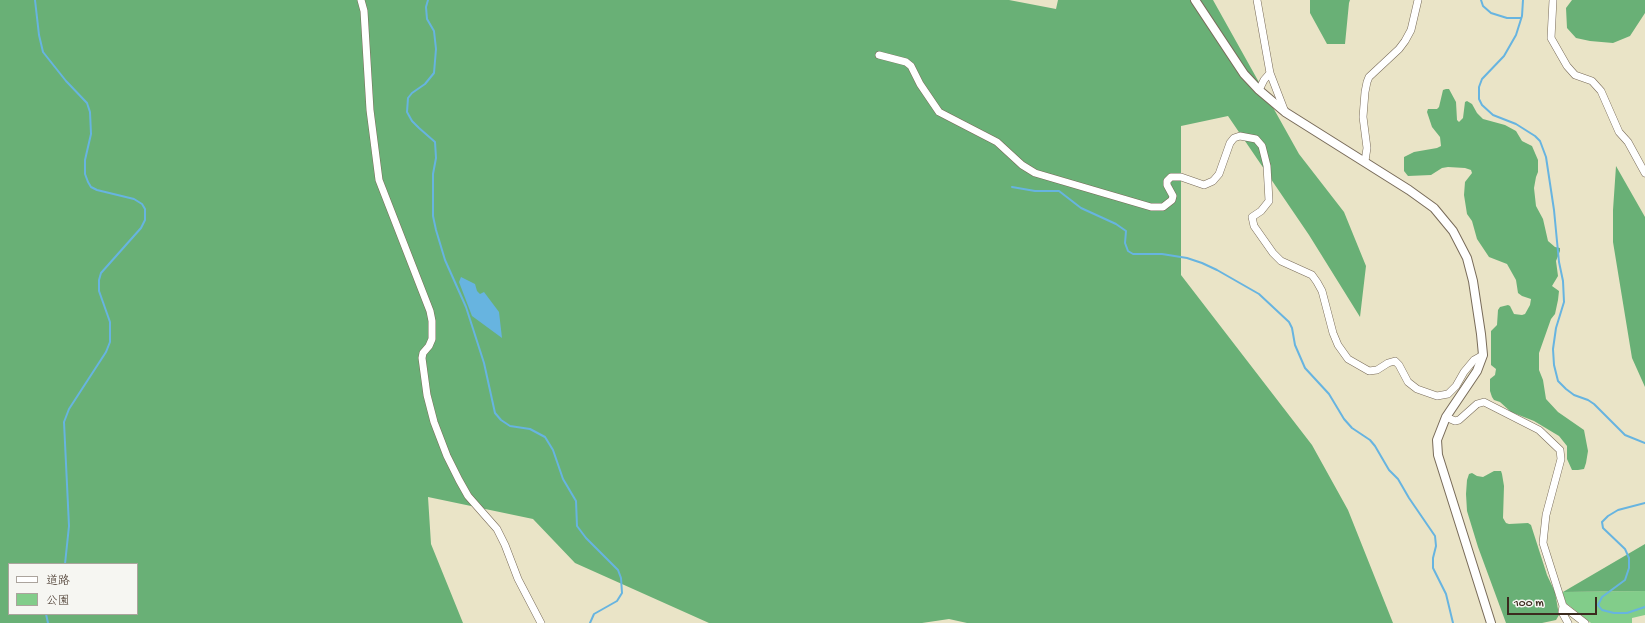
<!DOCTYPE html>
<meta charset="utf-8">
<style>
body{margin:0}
#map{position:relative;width:1645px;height:623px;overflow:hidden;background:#eae4c7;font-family:"Gochi Hand","Klee One",sans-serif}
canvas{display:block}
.legend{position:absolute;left:8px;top:563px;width:130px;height:52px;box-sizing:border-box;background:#f6f6f2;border:1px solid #aba49d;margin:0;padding:5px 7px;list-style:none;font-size:12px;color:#3b2a1e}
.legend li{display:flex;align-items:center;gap:8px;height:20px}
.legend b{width:20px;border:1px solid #aba49d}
.scale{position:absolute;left:1507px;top:597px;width:90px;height:18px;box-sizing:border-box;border:2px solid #3b2a1e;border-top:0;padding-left:5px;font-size:12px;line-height:14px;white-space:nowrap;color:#3b2a1e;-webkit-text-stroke:3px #f6f6f2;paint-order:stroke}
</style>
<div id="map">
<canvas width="1645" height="623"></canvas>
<ul class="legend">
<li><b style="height:5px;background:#fff"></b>道路</li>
<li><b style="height:11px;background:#82cd8a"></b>公園</li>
</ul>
<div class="scale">100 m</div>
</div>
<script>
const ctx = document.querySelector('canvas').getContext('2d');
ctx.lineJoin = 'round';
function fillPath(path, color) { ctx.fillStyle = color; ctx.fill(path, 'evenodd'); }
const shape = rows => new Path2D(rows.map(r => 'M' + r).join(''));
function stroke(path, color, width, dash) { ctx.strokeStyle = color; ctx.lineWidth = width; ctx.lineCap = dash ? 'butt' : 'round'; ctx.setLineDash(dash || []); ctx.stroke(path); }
const green = shape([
 [1645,591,1645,615,1632,618,1632,623,1591,623,1566,603,1563,594,1563,592]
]);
const forest = shape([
 [0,0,1009,0,1056,9,1058,0,1213,0,1299,154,1344,212,1366,266,1360,317,1309,235,1228,116,1181,126,1181,275,1312,445,1348,510,1393,623,967,623,949,619,922,623,709,623,575,563,533,519,428,497,431,544,463,623,0,623],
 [9,564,137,564,137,614,9,614],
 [1310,0,1350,0,1349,3,1345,44,1327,44,1310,13],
 [1572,0,1645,0,1645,13,1630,36,1613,43,1590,41,1576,38,1567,28,1566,8],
 [1446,89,1449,89,1456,102,1457,120,1459,122,1463,118,1465,102,1467,101,1472,104,1477,113,1483,119,1505,125,1516,131,1522,141,1532,146,1538,160,1538,172,1536,177,1534,188,1536,206,1543,219,1548,241,1555,247,1560,248,1560,251,1556,261,1558,276,1552,286,1559,291,1558,300,1555,314,1551,319,1539,353,1539,370,1543,380,1546,399,1558,412,1584,430,1588,451,1586,463,1584,469,1578,470,1572,470,1567,459,1567,446,1559,436,1534,421,1511,412,1500,402,1494,400,1492,397,1490,391,1490,379,1495,375,1496,369,1491,365,1491,331,1497,325,1498,310,1500,307,1508,305,1510,306,1514,314,1522,315,1525,314,1530,305,1531,299,1522,296,1518,293,1516,280,1507,264,1489,257,1477,239,1472,221,1467,214,1464,195,1465,182,1472,173,1471,170,1465,168,1448,167,1442,168,1431,175,1408,176,1404,171,1404,157,1414,152,1437,148,1441,146,1440,137,1432,127,1427,112,1428,109,1437,109,1439,107,1443,90],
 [1616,166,1645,217,1645,387,1632,358,1613,242,1613,210],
 [1494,471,1501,471,1502,474,1504,486,1503,518,1506,523,1509,524,1528,523,1531,525,1547,575,1555,592,1559,615,1556,620,1542,623,1506,623,1478,547,1467,511,1466,494,1467,480,1469,474,1472,473,1477,476,1483,477],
 [1645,544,1645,591,1563,592]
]);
const water = shape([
 [461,277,475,284,477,291,480,294,484,292,499,312,502,338,472,316,459,282]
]);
const stream = shape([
 [35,0,39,35,43,52,66,81,87,103,90,112,91,134,85,160,85,174,88,182,91,187,97,190,134,199,142,204,145,209,145,220,141,228,101,273,99,280,99,291,110,322,110,342,106,352,69,409,64,422,69,526,65,564],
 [428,0,426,7,427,19,434,31,436,49,434,73,425,84,412,93,408,98,407,112,412,121,419,128,435,142,436,158,433,174,433,216,436,230,445,260,466,307,484,363,495,413,501,420,510,426,530,429,545,437,553,450,563,479,576,501,577,526,586,538,618,570,621,578,622,593,617,601,594,614,590,623],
 [1481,0,1483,6,1491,13,1507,18,1521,18],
 [1523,0,1522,16,1516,35,1504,56,1482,79,1479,87,1479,99,1482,105,1493,115,1516,124,1535,136,1540,141,1546,157,1554,210,1559,262,1563,281,1564,302,1556,328,1553,349,1554,365,1558,381,1566,389,1574,395,1588,400,1594,404,1625,435,1645,443],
 [1012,187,1035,191,1059,191,1081,208,1116,224,1126,231,1125,243,1128,251,1133,254,1162,254,1187,258,1202,263,1217,270,1259,294,1289,322,1292,328,1295,345,1305,368,1329,394,1344,419,1352,428,1370,440,1375,446,1389,470,1398,479,1409,498,1435,536,1436,546,1433,558,1433,568,1446,594,1453,623],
 [1645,503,1618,510,1608,516,1602,522,1603,528,1625,549,1629,558,1629,568,1625,580,1602,597,1598,605,1602,610,1614,613,1627,613,1645,607],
 [46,614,48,623]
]);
const minor = shape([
 [361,0,364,11,370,110,379,180,430,311,432,321,432,339,429,346,423,353,422,358,427,395,434,422,447,456,459,480,468,496,497,529,505,545,518,579,541,623],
 [1257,0,1270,73,1285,112],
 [1553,0,1551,38,1567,66,1575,75,1592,81,1601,91,1619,132,1628,142,1645,173],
 [879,55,906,62,911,66,920,84,939,112,997,142,1022,165,1035,173,1151,207,1163,207,1172,200,1173,196,1167,185,1167,181,1171,177,1181,177,1204,185,1213,181,1219,174,1230,143,1234,138,1240,136,1256,139,1262,146,1267,166,1269,201,1261,211,1252,217,1254,226,1273,253,1281,261,1312,275,1317,282,1322,291,1333,333,1338,345,1348,359,1369,371,1377,370,1388,363,1395,361,1399,365,1408,382,1417,389,1437,396,1448,394,1456,386,1464,372,1474,360,1483,355],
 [1259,90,1264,80,1270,73],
 [1365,161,1367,148,1363,117,1365,92,1367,82,1369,77,1399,49,1405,41,1411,30,1418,0],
 [1446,417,1455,421,1459,420,1477,404,1484,402,1539,430,1560,450,1561,459,1546,515,1543,543,1563,606,1562,612,1568,623],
 [1563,606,1585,623]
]);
const tertiary = shape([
 [1195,0,1244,74,1259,90,1285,112,1409,190,1434,208,1453,231,1467,258,1473,281,1481,334,1483,355,1477,371,1446,417,1437,440,1438,455,1491,623]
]);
fillPath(green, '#82cd8a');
fillPath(forest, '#69b076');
fillPath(water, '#67b4e0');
stroke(stream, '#67b4e0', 2);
stroke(minor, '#786b59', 8);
stroke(tertiary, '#786b59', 10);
stroke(minor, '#fff', 7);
stroke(tertiary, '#fff', 8);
</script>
